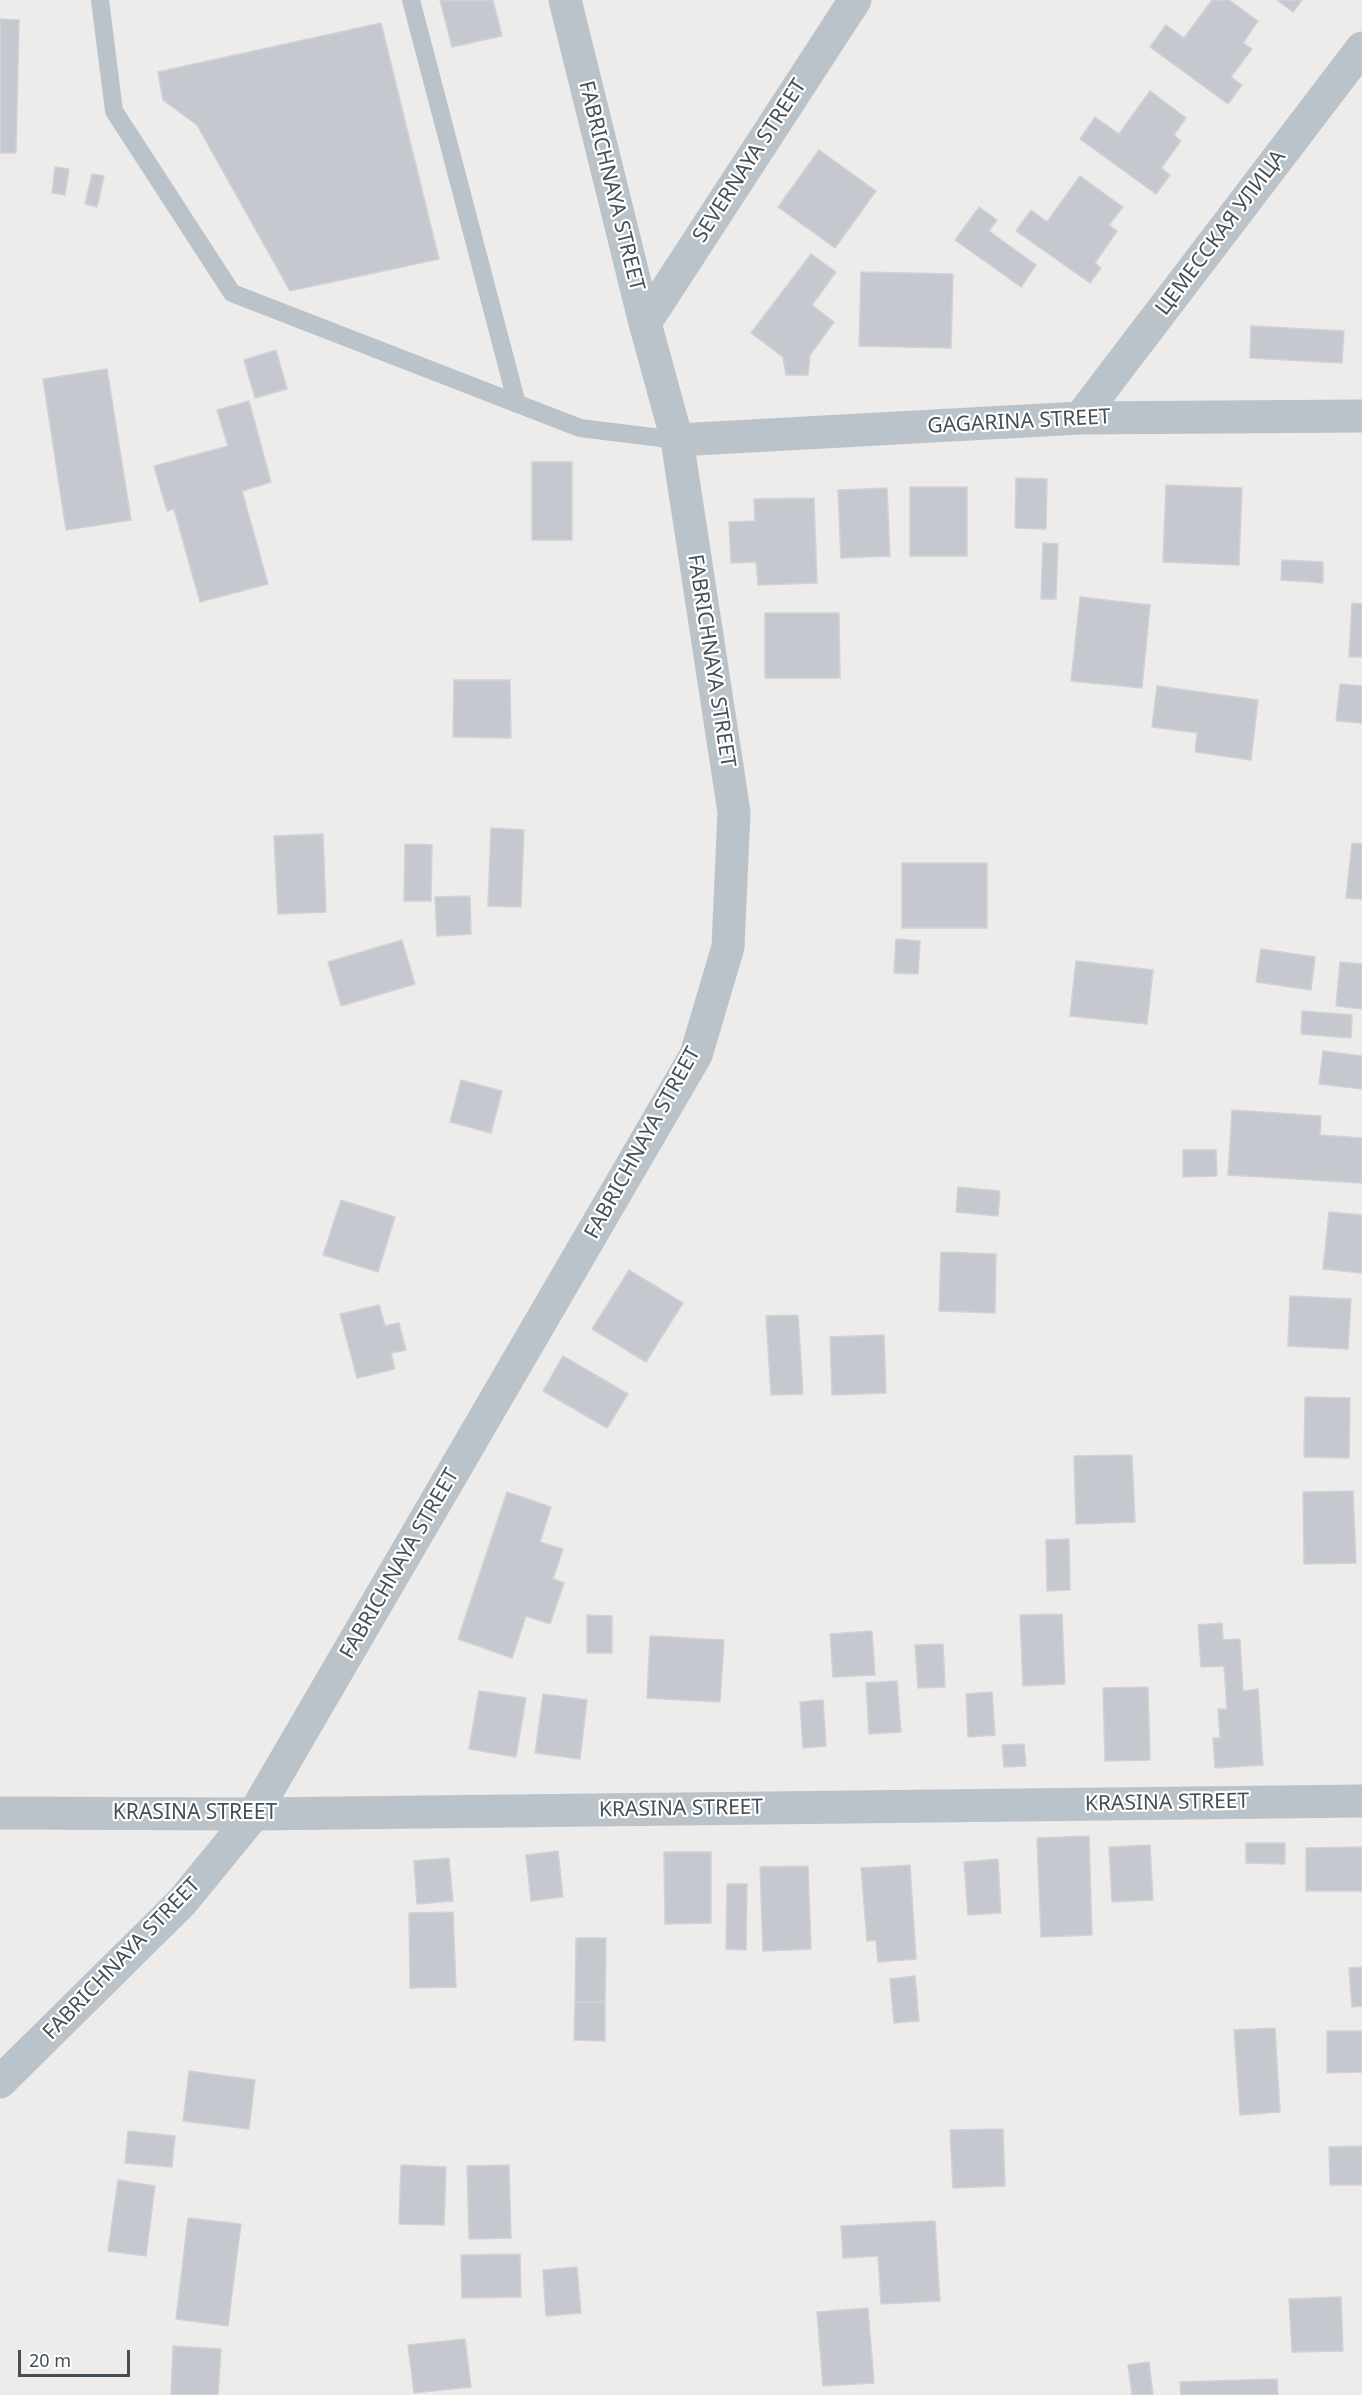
<!DOCTYPE html>
<meta charset="utf-8">
<style>
body{margin:0}
#map{position:relative;width:1362px;height:2395px;overflow:hidden;background:#eeebeb;font-family:"Noto Sans",sans-serif}
canvas{display:block}
.scale{position:absolute;left:18px;top:2350px;width:112px;height:27px;box-sizing:border-box;border:3px solid #454f57;border-top:0;padding-left:8px;font-size:18px;line-height:21px;white-space:nowrap;color:#454f57;-webkit-text-stroke:4px #fff;paint-order:stroke}
</style>
<div id="map">
<canvas width="1362" height="2395"></canvas>
<div class="scale">20 m</div>
</div>
<script>
const ctx = document.querySelector('canvas').getContext('2d');
ctx.lineJoin = 'round';
function fillPath(path, color) { ctx.fillStyle = color; ctx.fill(path, 'evenodd'); }
const shape = rows => new Path2D(rows.map(r => 'M' + r).join(''));
function stroke(path, color, width, dash) { ctx.strokeStyle = color; ctx.lineWidth = width; ctx.lineCap = dash ? 'butt' : 'round'; ctx.setLineDash(dash || []); ctx.stroke(path); }
function label(font, color, halo, rows, align = 'center') {
  ctx.font = font + ' "Noto Sans",sans-serif'; ctx.lineWidth = 4.5; ctx.setLineDash([]); ctx.textBaseline = 'middle'; ctx.strokeStyle = halo; ctx.fillStyle = color; for (const [text, x, y, turn = 0] of rows) {
    ctx.save(); ctx.translate(x, y); ctx.rotate((+turn || 0) * Math.PI / 180); ctx.textAlign = isNaN(turn) ? turn : align; if (halo) ctx.strokeText(text, 0, 0); ctx.fillText(text, 0, 0); ctx.restore();
  }
}
const building = shape([
 [440,0,493,0,502,36,452,47,440,0],
 [1212,0,1229,0,1258,21,1243,43,1252,49,1231,77,1242,85,1228,104,1150,47,1166,25,1184,38,1212,0],
 [1277,0,1302,0,1293,12,1277,0],
 [0,19,19,20,16,153,0,153,0,19],
 [381,23,439,259,290,291,197,125,163,100,158,72,381,23],
 [1150,91,1186,118,1174,135,1181,141,1161,168,1170,175,1156,194,1080,139,1095,117,1119,134,1150,91],
 [819,150,876,191,835,248,778,207,819,150],
 [55,167,69,169,65,195,52,193,55,167],
 [92,174,104,176,97,207,85,204,92,174],
 [1080,176,1123,207,1109,225,1117,231,1095,263,1101,268,1090,283,1016,231,1031,210,1047,222,1080,176],
 [979,207,997,220,989,231,1036,265,1021,287,955,240,979,207],
 [811,254,836,272,812,305,834,322,810,355,808,375,786,375,783,357,751,333,811,254],
 [861,272,953,274,951,348,859,346,861,272],
 [1251,326,1344,331,1342,363,1250,358,1251,326],
 [276,350,287,389,255,398,244,360,276,350],
 [107,369,131,520,66,530,43,379,107,369],
 [249,401,271,482,242,491,268,584,200,602,174,509,167,511,154,466,228,446,217,410,249,401],
 [532,462,572,462,572,540,532,540,532,462],
 [1016,478,1047,479,1046,529,1015,528,1016,478],
 [1166,485,1242,488,1239,565,1163,562,1166,485],
 [910,487,967,487,967,556,910,556,910,487],
 [887,488,890,556,841,558,838,490,887,488],
 [814,498,817,583,758,585,756,562,731,563,729,522,755,521,754,499,814,498],
 [1043,543,1058,544,1056,599,1041,599,1043,543],
 [1282,560,1323,562,1323,583,1281,580,1282,560],
 [1080,597,1150,605,1142,688,1071,681,1080,597],
 [1352,603,1362,604,1362,657,1349,657,1352,603],
 [765,613,839,613,840,678,765,678,765,613],
 [454,680,510,680,511,738,453,737,454,680],
 [1340,684,1362,686,1362,723,1336,721,1340,684],
 [1157,686,1258,700,1251,760,1195,752,1197,733,1152,727,1157,686],
 [491,828,524,830,521,907,488,906,491,828],
 [323,834,326,912,278,914,274,836,323,834],
 [1352,843,1362,844,1362,899,1346,898,1352,843],
 [405,844,432,845,431,901,404,901,405,844],
 [902,863,987,863,987,928,902,928,902,863],
 [470,896,471,934,437,936,435,897,470,896],
 [896,939,920,941,918,974,894,973,896,939],
 [402,940,415,984,341,1006,328,962,402,940],
 [1261,949,1315,957,1311,990,1256,982,1261,949],
 [1076,961,1153,970,1147,1024,1070,1016,1076,961],
 [1340,962,1362,964,1362,1009,1336,1006,1340,962],
 [1302,1011,1352,1015,1351,1038,1301,1034,1302,1011],
 [1323,1051,1362,1056,1362,1089,1319,1084,1323,1051],
 [461,1080,502,1091,491,1133,450,1122,461,1080],
 [1232,1110,1321,1116,1320,1135,1362,1138,1362,1183,1228,1175,1232,1110],
 [1183,1150,1216,1150,1217,1176,1183,1177,1183,1150],
 [958,1187,1000,1191,998,1216,956,1212,958,1187],
 [341,1200,395,1217,378,1272,323,1255,341,1200],
 [1329,1212,1362,1215,1362,1273,1323,1269,1329,1212],
 [941,1252,996,1254,995,1313,939,1311,941,1252],
 [629,1270,683,1303,646,1362,592,1329,629,1270],
 [1290,1296,1351,1299,1348,1349,1288,1346,1290,1296],
 [379,1305,385,1326,399,1323,406,1350,391,1353,395,1369,357,1378,340,1314,379,1305],
 [798,1315,803,1394,771,1395,766,1316,798,1315],
 [884,1335,886,1393,832,1395,830,1337,884,1335],
 [563,1356,628,1394,607,1428,543,1391,563,1356],
 [1305,1397,1350,1398,1349,1458,1304,1457,1305,1397],
 [1132,1455,1135,1522,1076,1524,1074,1456,1132,1455],
 [1353,1491,1356,1563,1304,1564,1303,1492,1353,1491],
 [507,1492,551,1507,540,1542,563,1549,553,1579,564,1583,550,1624,526,1616,512,1658,458,1639,507,1492],
 [1069,1539,1070,1590,1047,1591,1046,1540,1069,1539],
 [1062,1614,1065,1684,1023,1686,1020,1615,1062,1614],
 [587,1615,612,1616,612,1653,587,1653,587,1615],
 [1222,1623,1223,1640,1240,1639,1243,1691,1258,1689,1263,1765,1215,1768,1213,1738,1220,1738,1218,1709,1227,1709,1224,1666,1201,1667,1198,1625,1222,1623],
 [872,1631,875,1675,833,1677,830,1634,872,1631],
 [650,1636,724,1640,720,1702,647,1698,650,1636],
 [943,1644,945,1687,918,1688,915,1645,943,1644],
 [897,1681,901,1732,869,1734,866,1683,897,1681],
 [1148,1687,1150,1760,1105,1761,1103,1688,1148,1687],
 [479,1691,526,1698,516,1757,469,1749,479,1691],
 [992,1692,995,1735,968,1737,966,1694,992,1692],
 [543,1694,587,1700,580,1759,535,1753,543,1694],
 [823,1700,826,1746,803,1748,800,1702,823,1700],
 [1024,1744,1026,1766,1004,1767,1002,1745,1024,1744],
 [1089,1836,1092,1935,1041,1937,1037,1838,1089,1836],
 [1246,1843,1285,1843,1285,1864,1246,1863,1246,1843],
 [1150,1845,1153,1900,1112,1902,1109,1847,1150,1845],
 [1362,1847,1362,1891,1306,1891,1306,1848,1362,1847],
 [558,1851,563,1897,531,1901,526,1855,558,1851],
 [664,1852,711,1852,711,1923,665,1924,664,1852],
 [449,1858,453,1901,417,1904,414,1861,449,1858],
 [998,1859,1001,1913,968,1915,964,1862,998,1859],
 [910,1865,916,1959,878,1962,876,1940,867,1941,861,1868,910,1865],
 [808,1866,811,1949,763,1951,760,1867,808,1866],
 [727,1884,747,1884,746,1950,726,1949,727,1884],
 [453,1912,456,1987,410,1988,409,1913,453,1912],
 [576,1938,606,1938,605,2002,575,2002,576,1938],
 [1362,1967,1362,2006,1352,2007,1349,1968,1362,1967],
 [915,1976,919,2021,894,2023,890,1979,915,1976],
 [575,2002,605,2002,605,2041,574,2040,575,2002],
 [1275,2028,1280,2112,1240,2115,1234,2030,1275,2028],
 [1327,2031,1362,2031,1362,2072,1327,2073,1327,2031],
 [189,2071,255,2080,249,2129,183,2121,189,2071],
 [1003,2129,1005,2186,953,2188,950,2130,1003,2129],
 [128,2131,175,2136,172,2167,125,2163,128,2131],
 [1362,2146,1362,2185,1330,2185,1329,2147,1362,2146],
 [401,2165,446,2167,444,2225,399,2224,401,2165],
 [509,2165,511,2238,469,2239,467,2166,509,2165],
 [118,2180,155,2186,146,2256,108,2251,118,2180],
 [188,2218,241,2224,228,2326,176,2319,188,2218],
 [935,2221,940,2301,881,2304,878,2256,843,2258,841,2226,935,2221],
 [520,2254,521,2297,462,2298,461,2255,520,2254],
 [577,2267,581,2313,546,2316,543,2270,577,2267],
 [1341,2297,1343,2351,1292,2352,1289,2299,1341,2297],
 [868,2308,874,2383,823,2386,817,2312,868,2308],
 [465,2339,471,2387,414,2393,408,2345,465,2339],
 [173,2346,221,2349,218,2395,171,2395,173,2346],
 [1149,2362,1153,2395,1132,2395,1128,2365,1149,2362],
 [1277,2379,1278,2395,1181,2395,1180,2382,1277,2379]
]);
const service = shape([
 [100,0,114,111,232,293,580,428,677,440],
 [411,0,517,404]
]);
const minor = shape([
 [645,323,855,0],
 [1080,418,1362,48],
 [677,440,1080,418,1362,416],
 [0,1813,254,1814,1362,1801]
]);
const tertiary = shape([
 [0,2082,182,1902,254,1814,696,1055,728,947,734,812,677,440,645,323,565,0]
]);
const streetNames = [
 ["SEVERNAYA STREET",750,161,-57],
 ["FABRICHNAYA STREET",611,186,76],
 ["ЦЕМЕССКАЯ УЛИЦА",1221,233,-53],
 ["GAGARINA STREET",1019,422,-3],
 ["FABRICHNAYA STREET",711,661,81],
 ["FABRICHNAYA STREET",643,1143,-61],
 ["FABRICHNAYA STREET",400,1564,-60],
 ["KRASINA STREET",1167,1803,-1],
 ["KRASINA STREET",681,1809,-1],
 ["KRASINA STREET",195,1813],
 ["FABRICHNAYA STREET",122,1959,-46]
];
fillPath(building, '#c5c8ce');
stroke(building, '#d0d2d7', 1.5);
stroke(service, '#bac3ca', 18);
stroke(minor, '#bac3ca', 33);
stroke(tertiary, '#bac3ca', 33);
label('21px', '#454f57', '#fff', streetNames);
</script>
